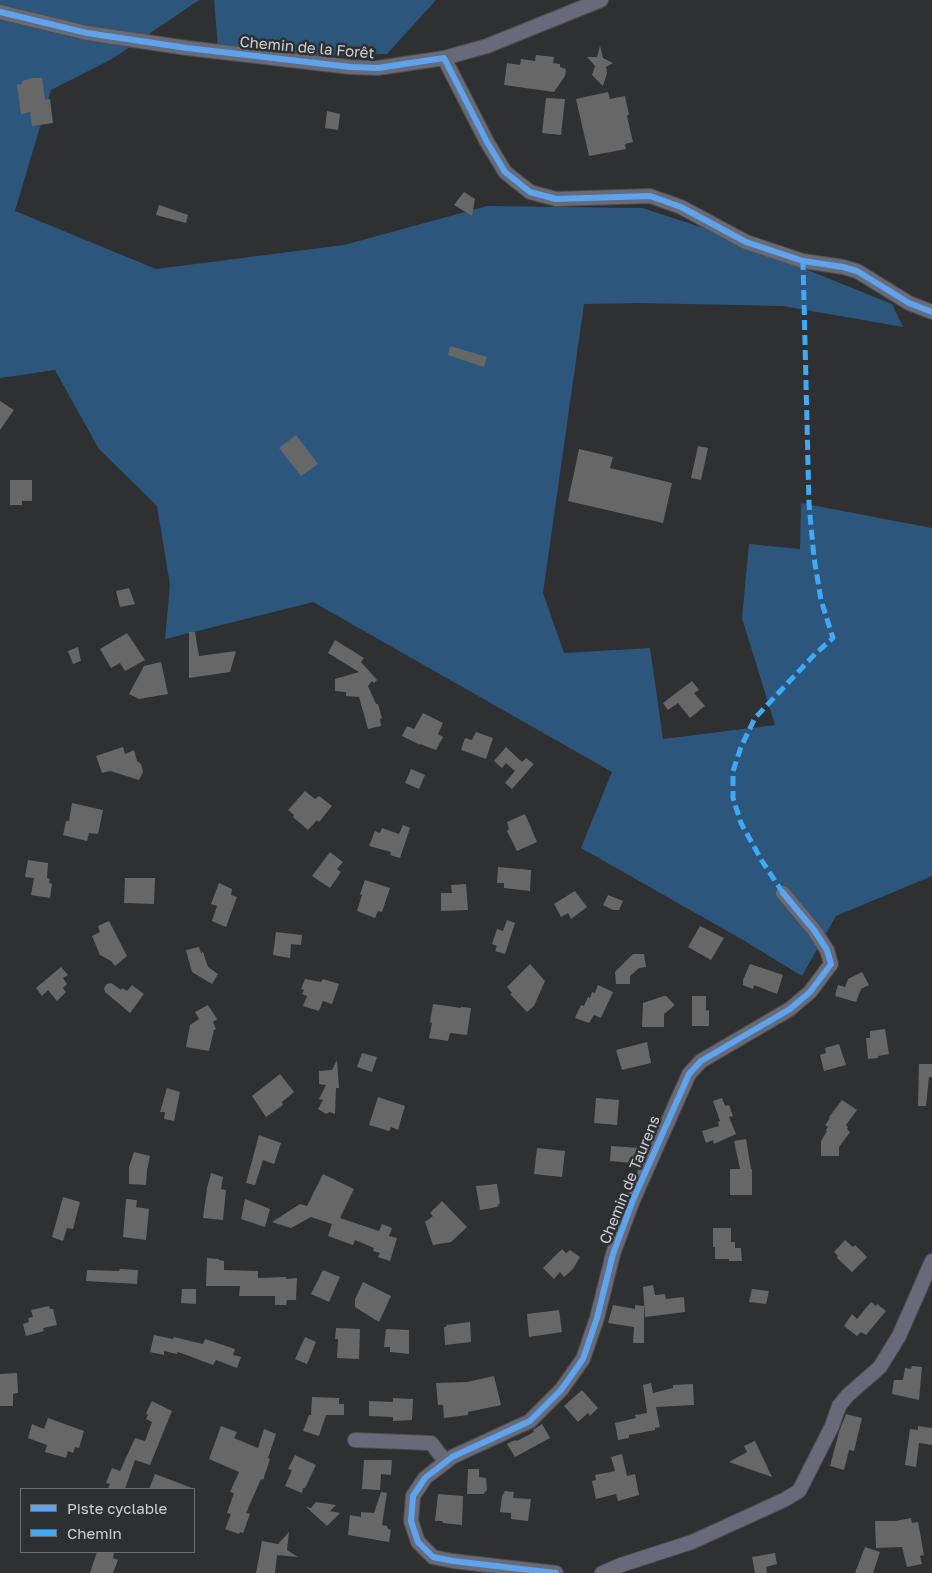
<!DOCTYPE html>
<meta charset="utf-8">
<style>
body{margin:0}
#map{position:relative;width:932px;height:1573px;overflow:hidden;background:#2e3032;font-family:"Golos Text",sans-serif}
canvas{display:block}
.legend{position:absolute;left:20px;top:1488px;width:175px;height:65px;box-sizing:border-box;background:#2d3033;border:1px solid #6e7173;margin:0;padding:6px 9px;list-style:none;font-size:15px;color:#d0d2d4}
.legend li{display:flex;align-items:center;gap:10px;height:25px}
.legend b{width:25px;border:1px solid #6e7173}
</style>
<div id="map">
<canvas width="932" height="1573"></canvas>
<ul class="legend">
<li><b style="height:6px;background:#60a3ed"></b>Piste cyclable</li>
<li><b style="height:6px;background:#3fa9f5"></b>Chemin</li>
</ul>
</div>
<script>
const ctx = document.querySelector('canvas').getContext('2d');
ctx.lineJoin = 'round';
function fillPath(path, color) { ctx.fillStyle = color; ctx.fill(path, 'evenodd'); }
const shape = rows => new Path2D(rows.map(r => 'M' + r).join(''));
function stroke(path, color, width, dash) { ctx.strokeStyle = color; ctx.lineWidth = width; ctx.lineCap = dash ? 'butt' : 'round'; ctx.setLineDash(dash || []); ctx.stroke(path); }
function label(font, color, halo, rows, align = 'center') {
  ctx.font = font + ' "Golos Text",sans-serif'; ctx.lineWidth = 5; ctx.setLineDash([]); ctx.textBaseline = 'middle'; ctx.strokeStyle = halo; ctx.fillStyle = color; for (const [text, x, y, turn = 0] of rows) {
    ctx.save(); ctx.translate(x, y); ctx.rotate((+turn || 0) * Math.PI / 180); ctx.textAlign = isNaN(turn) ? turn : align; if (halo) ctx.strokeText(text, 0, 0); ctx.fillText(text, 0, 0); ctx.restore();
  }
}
const green = shape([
 [0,0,199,0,112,59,51,90,15,211,156,269,344,245,487,206,642,208,701,227,892,304,903,327,783,306,639,303,584,304,543,593,564,653,650,648,663,739,775,725,742,618,749,544,800,549,801,503,932,528,932,876,836,916,802,976,743,940,581,848,612,772,313,602,165,639,170,585,157,506,99,449,55,370,0,378],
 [214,0,436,0,387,54,296,56,218,48]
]);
const building = shape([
 [600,46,603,58,613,63,606,67,607,73,603,86,592,75,595,66,587,57,597,57],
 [536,55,554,57,553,63,560,64,560,67,566,69,565,76,554,92,504,85,507,63,520,65,521,59,535,61],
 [32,78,42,78,45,100,50,99,53,123,32,126,30,112,21,114,17,85,22,84,22,81],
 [608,92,610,99,625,96,629,114,627,116,633,142,625,144,626,149,589,156,576,99],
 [546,98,565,99,561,135,542,133],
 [327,111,340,114,338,130,325,128],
 [464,192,475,199,472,216,454,205],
 [159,205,188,215,186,223,156,215],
 [450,346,487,357,484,367,448,355],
 [0,401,14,410,0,430],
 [296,435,318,464,301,476,279,448],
 [698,446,708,448,701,480,691,478],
 [579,449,613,457,610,468,672,483,663,523,568,501],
 [10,480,32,480,32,501,22,501,22,505,10,505],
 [129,588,135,604,120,607,116,591],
 [189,632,195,632,199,656,236,651,230,672,189,678],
 [127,633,145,660,125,671,120,663,111,668,100,649],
 [335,640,364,658,361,662,377,680,374,683,372,681,368,686,376,704,378,704,382,718,380,719,381,726,368,729,359,697,346,696,346,692,335,691,335,679,359,672,328,653],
 [78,647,81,661,73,664,68,651],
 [161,662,168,694,139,699,129,694,144,666],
 [692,681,699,690,694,693,705,706,690,718,678,703,668,710,663,703],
 [423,713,443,723,438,734,443,737,436,750,420,744,420,745,402,736,407,726,414,729],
 [476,732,493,738,486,759,461,750,465,738,472,740],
 [123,747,125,754,134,750,137,761,141,764,143,772,139,780,110,771,102,773,96,756],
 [506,747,522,762,526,758,534,764,512,789,505,783,515,771,506,763,502,768,494,761],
 [411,769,425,775,419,789,405,783],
 [305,791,315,799,319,796,332,806,319,822,317,820,308,830,293,817,294,815,288,810],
 [72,803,103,810,98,834,89,833,87,841,63,835,66,821,69,821],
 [525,814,537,842,517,851,507,831,509,829,507,822],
 [403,825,410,828,400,858,390,855,391,852,369,846,375,831,380,833,382,828,399,834],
 [330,852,343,862,337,869,341,872,330,888,312,876],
 [28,860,48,863,47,878,50,879,49,883,52,884,50,898,31,895,34,878,25,877],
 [498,867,531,870,530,891,504,888,504,883,497,883],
 [125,878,155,878,154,904,124,903],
 [365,880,390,888,382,912,378,911,375,918,357,911,362,895,360,894],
 [219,883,232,889,231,895,237,897,226,927,212,921,217,906,211,904],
 [466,884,468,910,441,911,441,893,452,893,451,885],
 [575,891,587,907,571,919,568,913,561,917,554,904],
 [608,895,623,901,619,910,613,910,603,905],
 [507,920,515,923,505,954,495,951,497,946,492,944,497,929,503,931],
 [109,921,127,956,115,966,111,961,100,955,92,936,100,932,98,926],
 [700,926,724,938,711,960,688,947],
 [276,932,302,935,301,945,291,944,290,958,273,955],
 [199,947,201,953,203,952,208,967,218,974,212,984,192,972,186,950],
 [633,954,644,954,646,967,639,968,630,976,630,984,616,984,615,972],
 [530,964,545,981,534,1006,527,1012,510,994,512,993,507,987],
 [750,964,783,975,777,994,754,985,753,989,743,985,743,980],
 [61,967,68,975,63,978,67,984,63,988,66,992,57,1001,48,990,42,996,36,988],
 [862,972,869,985,861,989,856,1002,835,996,838,985,845,987,848,979],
 [305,979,321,982,323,979,339,984,332,1004,323,1001,319,1011,303,1006,307,996,302,994,304,990,301,989],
 [111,983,121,990,122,988,127,991,132,985,144,994,130,1013,105,992,104,988,107,984],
 [598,985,613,992,601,1018,594,1015,589,1023,575,1018,581,1005,584,1006,588,997,590,998,592,992,595,993],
 [664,996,666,996,675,1005,664,1014,664,1027,642,1027,643,1003],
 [692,996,706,996,706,1011,709,1010,709,1026,692,1026],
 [433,1004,461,1008,461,1007,471,1008,467,1035,450,1033,448,1041,429,1038,432,1023,430,1022],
 [208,1005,217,1019,213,1022,216,1029,214,1030,209,1051,186,1047,190,1025,199,1019,195,1012],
 [885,1029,889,1054,878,1056,878,1058,868,1059,866,1038,870,1038,870,1031],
 [647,1042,651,1063,622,1070,616,1050],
 [839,1044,846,1065,824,1071,820,1055,826,1053,825,1048],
 [362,1053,377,1057,372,1072,357,1067],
 [337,1060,339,1088,336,1088,335,1114,330,1112,326,1114,318,1109,323,1100,319,1099,326,1085,319,1084,319,1071,332,1070],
 [919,1064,932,1064,932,1077,929,1077,926,1106,918,1106],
 [280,1074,294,1092,282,1102,283,1105,266,1117,252,1096],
 [167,1088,180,1092,174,1121,164,1119,165,1112,160,1112],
 [378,1097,405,1106,398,1130,391,1127,389,1131,369,1125],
 [596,1098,619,1100,617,1125,594,1123],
 [722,1098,725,1106,729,1105,733,1116,729,1117,736,1134,714,1144,713,1140,706,1143,702,1131,719,1126,718,1122,720,1121,713,1101],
 [842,1100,857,1110,846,1125,848,1127,847,1129,850,1132,839,1147,839,1156,821,1156,821,1141,827,1131,826,1130,828,1127,825,1125,830,1118,829,1117],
 [259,1135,281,1143,274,1164,263,1160,255,1185,246,1183],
 [746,1139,751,1169,752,1169,752,1195,730,1195,730,1169,740,1169,734,1141],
 [611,1146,639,1148,631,1163,610,1161],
 [537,1148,565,1151,562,1177,534,1174],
 [134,1152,150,1156,147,1170,146,1185,129,1184,129,1167],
 [211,1173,223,1177,221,1189,226,1190,223,1220,203,1218,207,1188],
 [323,1174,354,1189,340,1218,379,1231,382,1224,392,1228,389,1236,397,1238,390,1261,378,1257,380,1253,373,1251,374,1248,355,1240,353,1245,328,1236,332,1224,311,1217,291,1228,272,1222,300,1204,307,1206],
 [497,1184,500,1203,497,1207,480,1210,476,1186],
 [63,1197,80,1202,73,1229,67,1228,63,1241,52,1237],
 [126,1199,137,1200,136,1207,149,1209,146,1240,123,1237],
 [245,1199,270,1209,265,1227,241,1219],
 [442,1201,467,1227,451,1242,433,1245,425,1222,433,1216,430,1213],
 [713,1228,731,1228,731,1242,735,1242,735,1248,741,1248,742,1261,729,1261,729,1259,715,1259,715,1247,713,1247],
 [845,1240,853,1247,855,1245,867,1257,852,1272,837,1258,838,1256,834,1252],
 [562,1249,566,1253,570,1250,580,1257,573,1269,564,1277,560,1272,554,1279,543,1268],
 [207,1258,219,1259,219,1260,224,1261,224,1270,258,1271,258,1278,286,1277,286,1279,297,1278,296,1300,287,1300,286,1305,275,1305,275,1296,239,1296,240,1286,206,1286],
 [120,1269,138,1270,137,1284,86,1281,87,1270,119,1271],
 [323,1270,340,1277,329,1302,311,1294],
 [363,1282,391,1296,379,1322,355,1307,355,1299],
 [653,1285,655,1295,665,1294,666,1299,684,1297,685,1312,645,1317,643,1287],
 [182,1289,196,1289,196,1304,181,1303],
 [752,1289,769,1291,766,1304,749,1302],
 [871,1302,876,1306,877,1304,886,1311,866,1335,861,1332,857,1336,844,1326,852,1314,857,1319],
 [613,1305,635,1309,635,1305,644,1306,644,1343,633,1343,634,1327,608,1323],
 [49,1306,50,1309,53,1309,57,1325,43,1328,44,1331,26,1336,23,1324,29,1322,28,1318,33,1317,31,1310],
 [559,1310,562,1332,529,1337,527,1314],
 [470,1322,471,1342,445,1345,444,1327,446,1327,447,1325],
 [336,1328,360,1329,359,1359,337,1358,338,1339,335,1339],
 [386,1329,409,1330,409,1354,390,1352,390,1347,384,1347],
 [154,1335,173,1339,174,1337,203,1344,205,1339,235,1349,233,1355,241,1357,237,1368,216,1360,213,1365,178,1352,177,1354,164,1351,164,1355,150,1352],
 [305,1337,316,1342,307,1364,295,1359],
 [912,1366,922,1367,919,1400,892,1394,894,1380,903,1380,905,1368,911,1369],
 [17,1373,18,1393,13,1394,13,1406,0,1406,0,1374],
 [494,1376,501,1405,468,1412,468,1415,444,1418,443,1405,438,1405,436,1383,467,1382],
 [651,1383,653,1393,673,1388,673,1385,693,1384,694,1405,656,1407,660,1427,655,1428,655,1430,629,1435,629,1438,618,1440,615,1423,636,1418,635,1415,647,1413,643,1385],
 [582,1390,598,1408,590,1416,588,1413,578,1422,564,1406],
 [312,1397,339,1398,339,1404,344,1404,344,1415,326,1415,319,1436,303,1431,309,1415,311,1415],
 [393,1398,413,1399,412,1420,393,1421,393,1417,369,1416,369,1401,393,1402],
 [152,1401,172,1411,150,1465,135,1460,125,1489,108,1489,110,1484,106,1483,112,1468,120,1471,135,1438,145,1441,152,1422,146,1419,148,1415,146,1413],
 [846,1414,862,1418,854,1451,849,1450,844,1470,830,1466,839,1432],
 [48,1418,84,1431,79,1448,75,1447,73,1453,68,1451,66,1458,45,1452,47,1445,28,1438,32,1424,44,1429],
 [542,1424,550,1438,515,1457,507,1444,515,1440,517,1441,534,1432,533,1430],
 [221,1426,237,1432,234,1438,258,1448,264,1429,276,1434,268,1458,270,1459,263,1480,261,1479,246,1513,250,1514,243,1533,240,1532,239,1534,225,1529,231,1514,227,1513,234,1493,230,1492,239,1472,209,1459],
 [918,1426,932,1428,932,1445,919,1443,916,1467,905,1465,910,1429,918,1430],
 [755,1441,772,1477,729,1462,747,1452,744,1446],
 [622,1454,627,1476,635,1474,639,1495,618,1501,616,1494,596,1499,592,1481,596,1480,595,1475,615,1471,611,1457],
 [295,1455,316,1465,305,1488,303,1488,302,1493,285,1486,292,1470,288,1469],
 [364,1460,392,1460,391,1475,381,1474,380,1490,362,1489],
 [468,1469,479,1469,479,1477,486,1478,487,1490,483,1494,467,1494],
 [155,1474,192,1488,192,1489,149,1489],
 [505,1491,514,1492,513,1498,531,1499,528,1521,511,1519,511,1513,500,1512,502,1496],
 [381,1492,387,1493,382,1525,387,1526,388,1529,391,1530,389,1542,348,1535,350,1515,361,1517,361,1512,374,1513],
 [438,1494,463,1496,462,1525,443,1523,442,1521,435,1521],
 [316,1502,336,1505,330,1511,340,1513,327,1526,306,1507,311,1508],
 [911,1518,912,1523,918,1522,924,1555,920,1556,922,1564,907,1567,902,1547,876,1548,875,1521,896,1521],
 [289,1532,287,1550,298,1557,277,1555,275,1573,256,1573,262,1541,278,1544],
 [865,1547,880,1552,873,1573,855,1573],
 [97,1552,114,1552,113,1558,118,1560,113,1573,90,1573],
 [775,1553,777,1564,766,1567,767,1573,755,1573,752,1557]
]);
const minor = shape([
 [0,12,87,33,187,48,350,67,378,68,444,58,487,142,505,172,530,192,556,199,650,196,681,207,746,242,803,261,843,267,857,271,909,303,932,312],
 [444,58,487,46,601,0],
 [355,1440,431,1443,446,1462],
 [556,1573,453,1561,433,1557,418,1542,411,1521,413,1496,425,1478,452,1457,530,1421,561,1390,583,1359,597,1318,613,1254,633,1200,689,1074,701,1061,790,1009,810,992,831,964,827,950,814,930,783,893],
 [602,1573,621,1565,692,1542,784,1500,799,1491,832,1426,839,1406,848,1395,880,1367,899,1336,932,1261]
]);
const quiet = shape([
 [783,893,762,861,741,823,733,798,733,771,741,747,755,718,815,654,833,638,821,600,814,558,809,504,803,261]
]);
const cycleway = shape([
 [0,12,87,33,187,48,350,67,378,68,444,58,487,142,505,172,530,192,556,199,650,196,681,207,746,242,803,261,843,267,857,271,909,303,932,312],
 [556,1573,453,1561,433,1557,418,1542,411,1521,413,1496,425,1478,452,1457,530,1421,561,1390,583,1359,597,1318,613,1254,633,1200,689,1074,701,1061,790,1009,810,992,831,964,827,950,814,930,783,893]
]);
const streetNames = [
 ["Chemin de la Forêt",307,48,5],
 ["Chemin de Taurens",630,1180,-68]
];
fillPath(green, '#2d567d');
fillPath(building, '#676768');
stroke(minor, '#4c4d4e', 16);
stroke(minor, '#676a78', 14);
stroke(quiet, '#3fa9f5', 5, [10, 5]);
stroke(cycleway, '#60a3ed', 6);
label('15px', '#d0d2d4', '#2d3033', streetNames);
</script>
